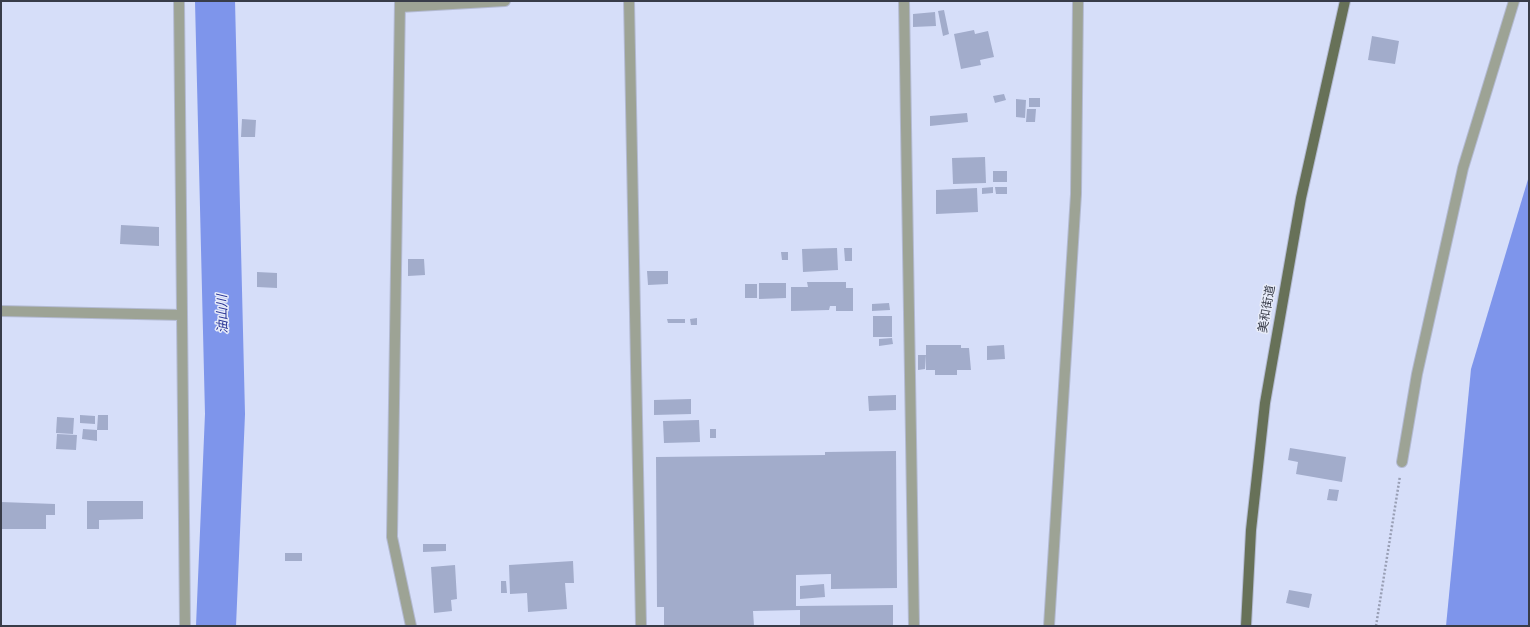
<!DOCTYPE html>
<meta charset="utf-8">
<style>
body{margin:0}
#map{position:relative;width:1530px;height:627px;overflow:hidden;background:#d6def9;font-family:Manrope,sans-serif}
canvas{display:block}
.frame{position:absolute;inset:0;border:2px solid #383c49;pointer-events:none}
</style>
<div id="map">
<canvas width="1530" height="627"></canvas>
<div class="frame"></div>
</div>
<script>
const ctx = document.querySelector('canvas').getContext('2d');
ctx.lineJoin = 'round';
function fillPath(path, color) { ctx.fillStyle = color; ctx.fill(path, 'evenodd'); }
const shape = rows => new Path2D(rows.map(r => 'M' + r).join(''));
function stroke(path, color, width, dash) { ctx.strokeStyle = color; ctx.lineWidth = width; ctx.lineCap = dash ? 'butt' : 'round'; ctx.setLineDash(dash || []); ctx.stroke(path); }
function label(font, color, halo, rows, align = 'center') {
  ctx.font = font + ' Manrope,"Noto Sans JP",sans-serif'; ctx.lineWidth = 3; ctx.setLineDash([]); ctx.textBaseline = 'middle'; ctx.strokeStyle = halo; ctx.fillStyle = color; for (const [text, x, y, turn = 0] of rows) {
    ctx.save(); ctx.translate(x, y); ctx.rotate((+turn || 0) * Math.PI / 180); ctx.textAlign = isNaN(turn) ? turn : align; if (halo) ctx.strokeText(text, 0, 0); ctx.fillText(text, 0, 0); ctx.restore();
  }
}
const water = shape([
 [1529,176,1529,626,1446,626,1471,369]
]);
const river = shape([
 [215,1,225,414,216,626]
]);
const building = shape([
 [944,10,949,34,943,36,938,11],
 [935,12,936,26,913,27,913,14],
 [974,30,975,34,988,31,994,57,980,60,981,65,961,69,954,34],
 [1372,36,1399,41,1395,64,1368,60],
 [1004,94,1006,100,995,103,993,96],
 [1029,98,1040,98,1040,107,1029,107],
 [1016,99,1026,100,1025,118,1016,117],
 [1027,109,1036,109,1035,122,1026,122],
 [967,113,968,122,930,126,930,116],
 [242,119,256,120,255,137,241,137],
 [985,157,986,183,953,184,952,158],
 [993,171,1007,171,1007,182,993,182],
 [993,187,993,193,982,194,982,188],
 [995,187,1007,187,1007,194,996,194],
 [977,188,978,212,936,214,936,190],
 [121,225,159,227,159,246,120,244],
 [837,248,838,270,803,272,802,249],
 [844,248,852,248,852,261,845,261],
 [781,252,788,252,788,260,782,260],
 [408,259,424,259,425,275,408,276],
 [647,271,668,271,668,284,648,285],
 [257,272,277,273,277,288,257,287],
 [807,282,846,282,846,288,853,288,853,311,836,311,836,306,830,306,829,310,791,311,791,287,808,287],
 [759,283,786,283,786,298,759,299],
 [745,284,757,284,757,298,745,298],
 [889,303,890,310,872,311,872,304],
 [873,316,892,316,892,337,873,337],
 [697,318,697,325,691,325,690,319],
 [667,319,685,319,685,323,668,323],
 [892,338,893,344,879,346,879,339],
 [926,345,961,345,961,348,969,348,971,370,957,370,957,375,935,375,935,370,926,370],
 [1004,345,1005,359,987,360,987,346],
 [918,355,926,355,925,369,918,370],
 [896,395,896,410,869,411,868,396],
 [691,399,691,414,654,415,654,400],
 [80,415,95,416,95,424,80,423],
 [98,415,108,415,108,430,97,430],
 [57,417,74,418,73,434,56,433],
 [699,420,700,442,664,443,663,421],
 [83,429,97,430,97,441,82,439],
 [710,429,716,429,716,438,710,438],
 [57,434,77,435,76,450,56,449],
 [1290,448,1346,457,1342,482,1296,474,1298,462,1288,460],
 [896,451,897,588,831,589,831,574,796,575,796,606,893,605,893,626,800,626,800,610,753,611,754,626,664,626,664,607,657,607,656,457,825,455,825,452],
 [1329,489,1339,490,1337,501,1327,500],
 [87,501,143,501,143,519,99,520,99,529,87,529],
 [1,502,55,504,55,515,46,515,46,529,1,529],
 [423,544,446,544,446,551,423,552],
 [285,553,302,553,302,561,285,561],
 [573,561,574,583,565,583,567,609,528,612,527,593,510,594,509,565],
 [455,565,457,599,451,600,452,611,434,613,431,567],
 [501,581,506,581,507,593,501,593],
 [824,584,825,597,800,599,800,586],
 [1289,590,1312,594,1309,608,1286,603]
]);
const path = shape([
 [1376,626,1400,476]
]);
const minor = shape([
 [179,1,185,626],
 [400,1,392,537,411,626],
 [629,1,641,626],
 [904,1,914,626],
 [400,7,505,1],
 [1,311,182,315],
 [1402,462,1417,374,1463,168,1514,1],
 [1049,626,1076,194,1078,1]
]);
const primary = shape([
 [1246,626,1251,530,1265,403,1301,198,1345,1]
]);
const streetNames = [
 ["美和街道",1267,309,-80]
];
const waterNames = [
 ["油山川",223,314,-91]
];
fillPath(water, '#7e95eb');
stroke(river, '#7e95eb', 40);
fillPath(building, '#a2accb');
stroke(minor, '#b3bad2', 12);
stroke(primary, '#b3bad2', 12);
stroke(path, '#989eb4', 2.5, [2, 2]);
stroke(minor, '#9da395', 10);
stroke(primary, '#677158', 10);
label('12px', '#383c49', '#e8ecf9', streetNames);
label('italic 13px', '#283496', '#e8ecf9', waterNames);
</script>
